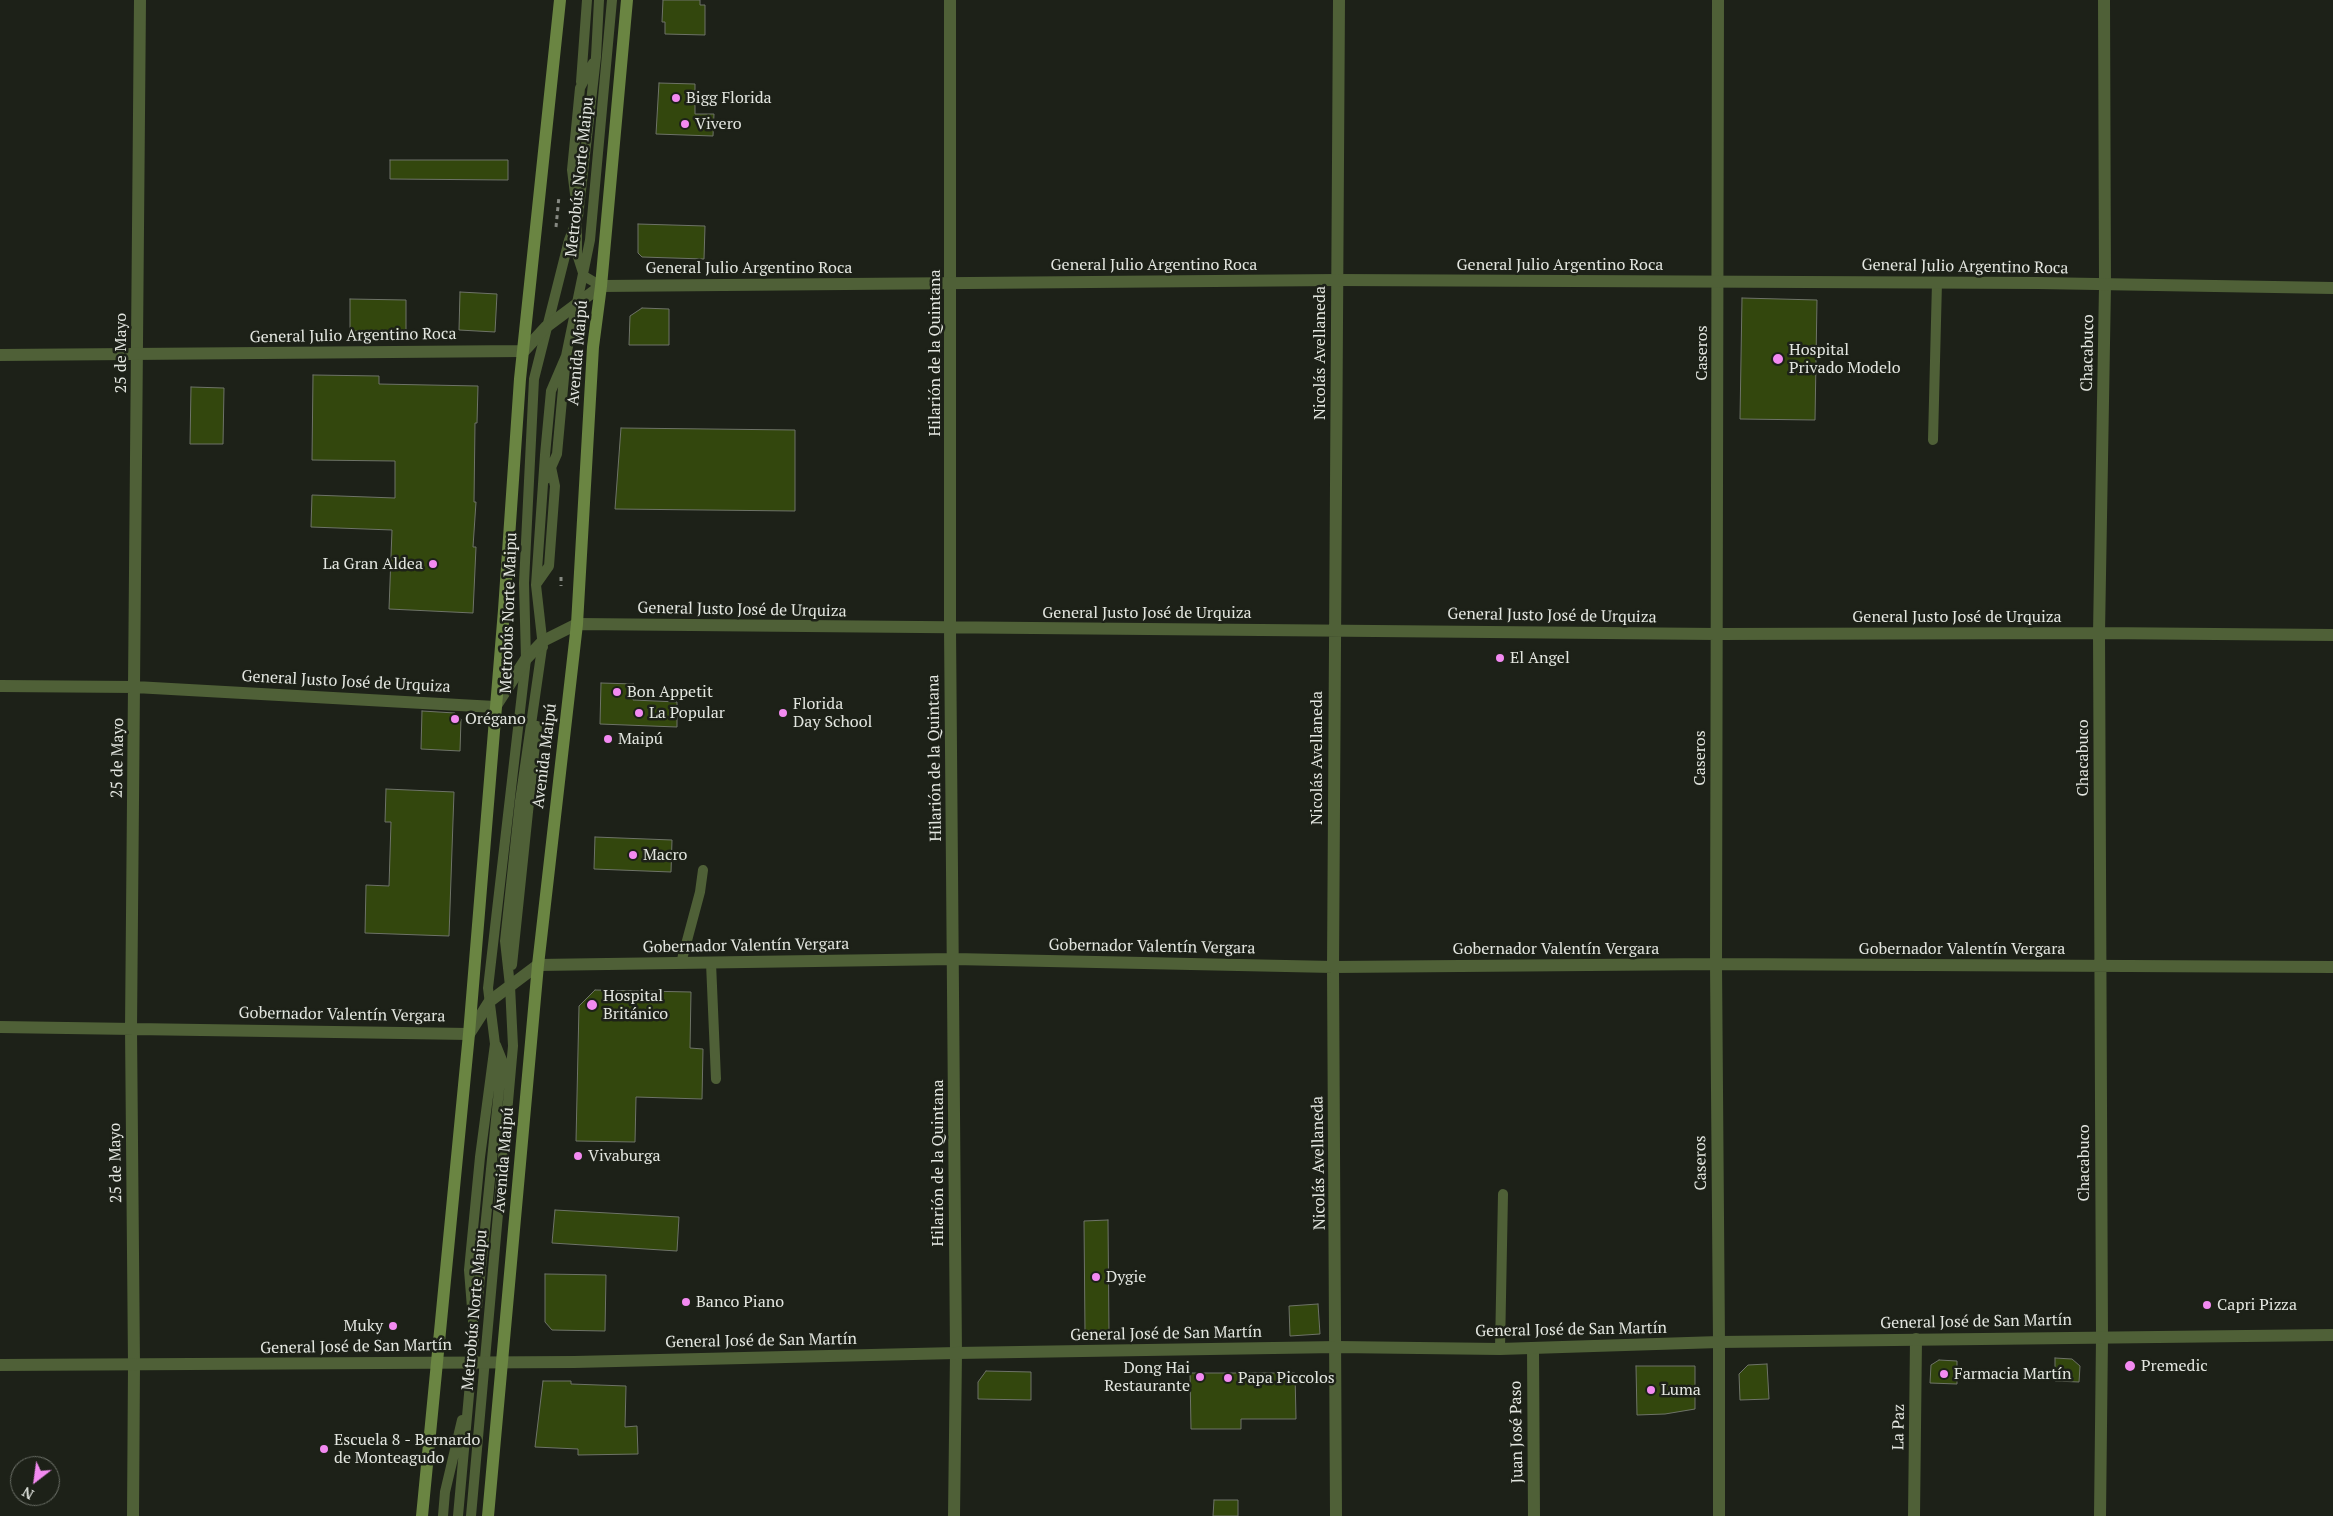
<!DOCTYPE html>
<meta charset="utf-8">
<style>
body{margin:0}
#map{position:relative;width:2333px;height:1516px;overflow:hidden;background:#1d2118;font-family:"PT Serif",serif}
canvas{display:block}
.north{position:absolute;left:10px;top:1456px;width:50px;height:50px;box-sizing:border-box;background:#1d2118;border:1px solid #6c7068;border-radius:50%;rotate:210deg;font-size:14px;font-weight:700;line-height:20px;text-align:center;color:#e3e6e0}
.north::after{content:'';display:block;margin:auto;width:18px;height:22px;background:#f38af1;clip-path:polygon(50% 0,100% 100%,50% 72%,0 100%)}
</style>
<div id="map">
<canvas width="2333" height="1516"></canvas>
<div class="north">N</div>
</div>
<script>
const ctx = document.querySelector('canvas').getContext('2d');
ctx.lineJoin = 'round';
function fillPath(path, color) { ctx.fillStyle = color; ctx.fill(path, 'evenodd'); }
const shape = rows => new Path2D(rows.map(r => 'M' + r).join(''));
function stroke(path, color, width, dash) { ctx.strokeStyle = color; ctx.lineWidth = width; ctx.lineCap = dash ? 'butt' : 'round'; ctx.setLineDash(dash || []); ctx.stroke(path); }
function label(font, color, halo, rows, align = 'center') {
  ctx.font = font + ' "PT Serif",serif'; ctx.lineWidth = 5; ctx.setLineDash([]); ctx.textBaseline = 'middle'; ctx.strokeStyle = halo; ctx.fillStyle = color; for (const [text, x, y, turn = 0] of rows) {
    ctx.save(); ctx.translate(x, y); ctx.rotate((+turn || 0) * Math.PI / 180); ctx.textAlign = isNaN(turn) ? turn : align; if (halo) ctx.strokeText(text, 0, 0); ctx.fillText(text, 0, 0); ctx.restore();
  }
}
const building = shape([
 [663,0,700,0,700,5,705,5,705,35,665,34,665,22,662,22,663,0],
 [659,83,695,84,695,114,714,114,713,136,656,134,659,83],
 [390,160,508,160,508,180,390,179,390,160],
 [638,224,705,226,704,259,642,257,638,253,638,224],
 [460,292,497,294,495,332,459,330,460,292],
 [1742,298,1817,300,1815,420,1740,419,1742,298],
 [350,299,406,300,406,331,350,331,350,299],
 [642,308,669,309,669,345,629,345,630,316,642,308],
 [313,375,379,376,379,384,478,386,477,423,475,423,474,502,476,502,473,547,476,547,473,613,389,609,392,530,311,527,312,495,395,498,395,461,312,460,313,375],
 [191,387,224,388,223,444,190,444,191,387],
 [621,428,795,430,795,511,615,509,621,428],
 [601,683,634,684,633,700,677,702,677,727,600,724,601,683],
 [422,711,455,713,461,719,460,751,421,749,422,711],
 [386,789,454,792,449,936,365,933,366,885,389,886,391,822,385,822,386,789],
 [595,837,672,840,671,872,594,869,595,837],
 [595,990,691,992,690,1048,703,1049,702,1099,636,1097,635,1142,576,1141,579,1006,595,990],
 [555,1210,679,1217,677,1251,552,1243,555,1210],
 [1108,1220,1109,1333,1085,1333,1084,1221,1108,1220],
 [545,1274,606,1275,605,1331,552,1330,545,1322,545,1274],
 [1318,1304,1320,1334,1290,1336,1289,1306,1318,1304],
 [2055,1358,2072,1359,2080,1366,2079,1382,2055,1381,2055,1358],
 [1939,1360,1957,1361,1957,1384,1930,1383,1931,1365,1939,1360],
 [1767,1364,1769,1399,1740,1400,1739,1374,1748,1365,1767,1364],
 [1636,1366,1695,1366,1695,1409,1665,1414,1637,1415,1636,1366],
 [986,1371,1031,1372,1031,1400,978,1399,978,1382,986,1371],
 [1190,1373,1295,1373,1296,1419,1241,1419,1241,1429,1191,1429,1190,1373],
 [543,1381,571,1381,571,1384,626,1386,625,1427,637,1426,638,1454,578,1455,578,1449,535,1447,543,1381],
 [1214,1500,1238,1500,1238,1516,1213,1516,1214,1500]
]);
const path = shape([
 [556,227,559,196],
 [561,577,561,586]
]);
const service = shape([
 [581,82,587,0],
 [576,202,572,170,580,88,593,63],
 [577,226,577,254,584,276,601,286],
 [1933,440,1937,282],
 [546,479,557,454,566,356,590,240,612,0],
 [537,583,549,566,555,486,551,467],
 [543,647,536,585,545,455,551,391,566,356],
 [681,963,700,892,703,870],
 [711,963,716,1079],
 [512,965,537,726],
 [477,1308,502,1060,496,1045],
 [474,1333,469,1270,480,1157,495,1044,488,988,526,659,524,583,534,379,569,240,578,217,596,57,599,0],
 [1500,1349,1503,1194],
 [443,1516,445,1492,462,1420],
 [458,1516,475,1328],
 [471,1516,513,1046,510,986,505,941,520,801,543,641]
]);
const minor = shape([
 [950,0,950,629,956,1353,954,1516],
 [1718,0,1716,964,1719,1342,1719,1516],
 [0,686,135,687,495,707,526,659,543,641,577,624,1717,634,2099,633,2333,635],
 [0,1027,469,1034,490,1001,538,965,954,959,1333,967,1716,964,2333,967],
 [1533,1348,1534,1516],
 [133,1516,134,1365,131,1028,140,0],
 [1336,1516,1333,967,1339,0],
 [1914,1516,1916,1339],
 [2100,1516,2102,1337,2099,633,2105,286,2104,0]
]);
const tertiary = shape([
 [0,355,524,351,546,327,601,286,1337,280,2038,283,2333,288],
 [0,1365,574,1362,956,1353,1337,1347,1500,1349,1719,1342,2333,1335]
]);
const secondary = shape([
 [422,1516,469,1034,504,610,520,379,560,0],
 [488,1516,538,965,577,624,593,347,601,286,627,0]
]);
const markers = [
 [676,98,5,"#f38af1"],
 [685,124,5,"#f38af1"],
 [1778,359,6,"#f38af1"],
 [433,564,5,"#f38af1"],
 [1500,658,5,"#f38af1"],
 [617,692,5,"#f38af1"],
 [639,713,5,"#f38af1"],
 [783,713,5,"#f38af1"],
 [455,719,5,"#f38af1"],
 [608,739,5,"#f38af1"],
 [633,855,5,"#f38af1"],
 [592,1005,6,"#f38af1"],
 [578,1156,5,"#f38af1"],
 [1096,1277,5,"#f38af1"],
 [686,1302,5,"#f38af1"],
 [2207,1305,5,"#f38af1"],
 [393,1326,5,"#f38af1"],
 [2130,1366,6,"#f38af1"],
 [1944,1374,5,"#f38af1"],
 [1200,1377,5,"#f38af1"],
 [1228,1378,5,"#f38af1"],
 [1651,1390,5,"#f38af1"],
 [324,1449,5,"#f38af1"]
];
const poiNames = [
 ["Bigg Florida",686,98],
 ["Vivero",695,124],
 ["Hospital",1789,350],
 ["Privado Modelo",1789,368],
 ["La Gran Aldea",423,564,"right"],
 ["El Angel",1510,658],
 ["Bon Appetit",627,692],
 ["Florida",793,704],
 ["Day School",793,722],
 ["La Popular",649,713],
 ["Orégano",465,719],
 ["Maipú",618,739],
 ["Macro",643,855],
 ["Hospital",603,996],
 ["Británico",603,1014],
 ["Vivaburga",588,1156],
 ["Dygie",1106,1277],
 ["Banco Piano",696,1302],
 ["Capri Pizza",2217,1305],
 ["Muky",383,1326,"right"],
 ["Premedic",2141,1366],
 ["Dong Hai",1190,1368,"right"],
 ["Restaurante",1190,1386,"right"],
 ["Farmacia Martín",1954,1374],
 ["Papa Piccolos",1238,1378],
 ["Luma",1661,1390],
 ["Escuela 8 - Bernardo",334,1440],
 ["de Monteagudo",334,1458]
];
const streetNames = [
 ["Metrobús Norte Maipu",580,177,-84],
 ["General Julio Argentino Roca",1154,265],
 ["General Julio Argentino Roca",1560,265],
 ["General Julio Argentino Roca",1965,267,1],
 ["General Julio Argentino Roca",749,268],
 ["General Julio Argentino Roca",353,336,-1],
 ["25 de Mayo",121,353,-90],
 ["Avenida Maipú",578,353,-85],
 ["Hilarión de la Quintana",935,353,-90],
 ["Nicolás Avellaneda",1320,353,-90],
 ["Caseros",1702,353,-90],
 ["Chacabuco",2088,353,-89],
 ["General Justo José de Urquiza",742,610,1],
 ["Metrobús Norte Maipu",509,613,-88],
 ["General Justo José de Urquiza",1147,613],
 ["General Justo José de Urquiza",1552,616,1],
 ["General Justo José de Urquiza",1957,617],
 ["General Justo José de Urquiza",346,682,3],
 ["Avenida Maipú",545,756,-83],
 ["25 de Mayo",118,758,-89],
 ["Hilarión de la Quintana",935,758,-91],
 ["Nicolás Avellaneda",1317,758,-90],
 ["Caseros",1700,758,-90],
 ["Chacabuco",2083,758,-90],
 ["Gobernador Valentín Vergara",746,946,-1],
 ["Gobernador Valentín Vergara",1152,947,1],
 ["Gobernador Valentín Vergara",1556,949],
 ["Gobernador Valentín Vergara",1962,949],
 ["Gobernador Valentín Vergara",342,1015,1],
 ["Avenida Maipú",504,1160,-85],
 ["25 de Mayo",116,1163,-91],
 ["Hilarión de la Quintana",938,1163,-90],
 ["Nicolás Avellaneda",1319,1163,-91],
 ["Caseros",1701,1163,-91],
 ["Chacabuco",2084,1163,-90],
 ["Metrobús Norte Maipu",475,1310,-85],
 ["General José de San Martín",1976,1322,-1],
 ["General José de San Martín",1571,1330,-1],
 ["General José de San Martín",1166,1334,-1],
 ["General José de San Martín",761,1341,-1],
 ["General José de San Martín",356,1347,-1],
 ["La Paz",1899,1427,-89],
 ["Juan José Paso",1517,1432,-91]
];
fillPath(building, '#33470d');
stroke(building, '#6e7368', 1);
stroke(path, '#868982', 3, [4, 4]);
stroke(service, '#4f6037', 10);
stroke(minor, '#4f6037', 12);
stroke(tertiary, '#4f6037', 12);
stroke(secondary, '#6a8542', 12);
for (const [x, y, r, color] of markers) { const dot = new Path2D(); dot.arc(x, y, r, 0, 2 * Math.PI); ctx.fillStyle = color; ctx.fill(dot); stroke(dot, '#1d2118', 2); }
label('16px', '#e3e6e0', '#1d2118', poiNames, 'left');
label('16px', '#e3e6e0', '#1d2118', streetNames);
</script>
